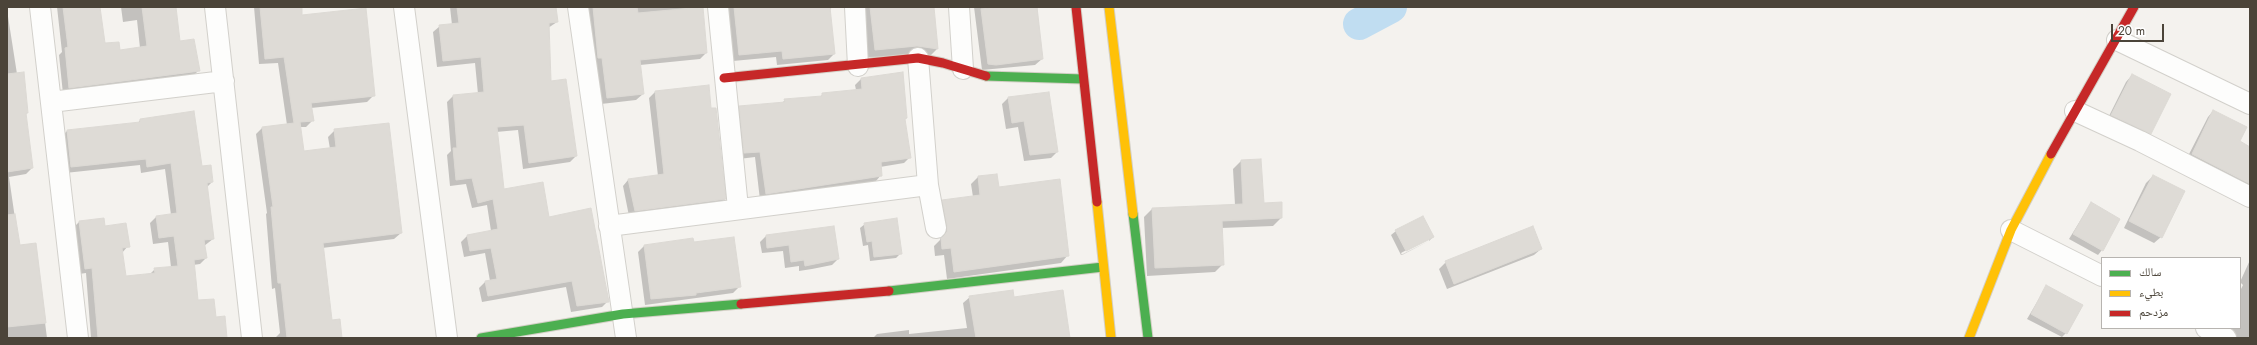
<!DOCTYPE html>
<meta charset="utf-8">
<style>
body{margin:0}
#map{position:relative;width:2257px;height:345px;overflow:hidden;background:#f4f2ee;font-family:Jost,"Noto Naskh Arabic",sans-serif}
canvas{display:block}
.frame{position:absolute;inset:0;border:8px solid #4b4439;pointer-events:none}
.legend{position:absolute;left:2101px;top:257px;width:140px;height:72px;box-sizing:border-box;background:#fff;border:1px solid #b7b4b0;margin:0;padding:5px 7px;list-style:none;font-size:12px;color:#4b4439}
.legend li{display:flex;align-items:center;gap:8px;height:20px}
.legend b{width:20px;border:1px solid #b7b4b0}
.scale{position:absolute;left:2111px;top:24px;width:53px;height:18px;box-sizing:border-box;border:2px solid #4b4439;border-top:0;padding-left:5px;font-size:12px;line-height:14px;white-space:nowrap;color:#4b4439;-webkit-text-stroke:3px #fff;paint-order:stroke}
</style>
<div id="map">
<canvas width="2257" height="345"></canvas>
<div class="frame"></div>
<ul class="legend">
<li><b style="height:5px;background:#4caf50"></b>سالك</li>
<li><b style="height:5px;background:#ffc107"></b>بطيء</li>
<li><b style="height:5px;background:#c62828"></b>مزدحم</li>
</ul>
<div class="scale">20 m</div>
</div>
<script>
const ctx = document.querySelector('canvas').getContext('2d');
ctx.lineJoin = 'round';
function fillPath(path, color) { ctx.fillStyle = color; ctx.fill(path, 'evenodd'); }
const shape = rows => new Path2D(rows.map(r => 'M' + r).join(''));
function stroke(path, color, width, dash) { ctx.strokeStyle = color; ctx.lineWidth = width; ctx.lineCap = dash ? 'butt' : 'round'; ctx.setLineDash(dash || []); ctx.stroke(path); }
const shadow = shape([
 [57,7,99,7,104,45,119,51,140,48,137,20,123,22,121,7,175,7,179,42,198,71,192,77,63,94,59,55,62,52],
 [254,7,300,7,301,17,374,95,367,102,311,108,313,120,306,127,300,127,303,152,330,149,328,137,335,130,401,233,394,239,322,248,331,321,341,338,275,338,280,333,275,288,272,289,266,214,267,213,256,134,262,128,287,125,278,63,259,64],
 [450,7,555,7,557,22,548,28,550,82,576,156,570,162,523,169,518,130,496,132,503,190,548,219,608,301,602,307,571,312,566,287,482,302,479,288,485,282,490,281,485,253,464,257,461,242,468,235,491,231,487,205,472,208,466,184,450,186,447,155,451,151,447,102,453,96,478,94,475,63,437,67,433,32,440,26,452,25],
 [583,7,702,7,706,53,700,59,640,65,643,94,636,100,601,104],
 [727,7,832,7,830,10,834,54,828,60,777,65,776,57,733,61,729,36,731,34],
 [862,7,932,7,937,49,930,56,868,57],
 [974,7,1037,7,1042,59,1035,65,982,70],
 [7,10,17,74,27,113,25,115,32,168,26,174,9,177,19,246,35,244,47,338,7,338],
 [2132,75,2150,133,2144,140,2106,122,2126,82],
 [861,79,906,118,904,120,910,157,904,163,880,167,881,175,876,181,760,200,755,157,739,159,734,112,740,107,782,103,785,100,820,97,823,94,856,90,855,85],
 [655,92,725,199,719,205,629,216,623,186,628,180,658,176,649,98],
 [1008,98,1057,152,1051,158,1024,161,1018,127,1006,129,1002,104],
 [2213,111,2239,142,2250,148,2250,193,2186,160,2208,117],
 [140,120,201,168,212,182,207,187,213,239,204,246,206,258,200,264,193,265,197,301,215,318,226,338,91,338,86,273,79,274,73,228,79,222,104,227,128,246,122,253,125,277,149,275,155,269,171,267,168,242,153,244,150,223,156,217,171,215,165,169,141,173,140,165,65,173,61,137,67,131,138,123],
 [1241,161,1263,204,1281,218,1273,226,1221,228,1223,264,1215,272,1147,276,1144,217,1152,209,1235,205,1233,169],
 [2153,176,2161,237,2154,243,2124,228,2146,183],
 [978,177,998,188,1068,255,1061,263,947,279,944,255,935,256,934,246,940,240,941,234,936,208,943,201,973,197,971,184],
 [2091,203,2102,250,2098,255,2069,239],
 [865,224,901,253,896,258,870,261,868,245,863,246,860,228],
 [1396,231,1433,237,1429,241,1429,238,1401,253,1402,255,1429,241,1401,255,1391,235],
 [766,236,838,259,832,265,812,269,799,271,799,266,785,268,783,251,762,253,760,242],
 [693,243,739,287,733,293,645,305,638,252,644,246],
 [1541,249,1534,255,1447,289,1439,269,1446,262],
 [2250,260,2250,338,2227,338,2221,328,2240,328,2240,291,2243,285,2240,282],
 [2046,287,2066,333,2062,337,2027,319],
 [970,297,1013,298,1069,338,873,338,877,334,909,330,909,334,967,328,963,303]
]);
const river = shape([
 [1359,24,1391,7]
]);
const building = shape([
 [63,7,100,7,105,43,119,42,120,50,147,46,142,7,176,7,180,41,194,39,200,71,69,88,65,48,68,47,63,7],
 [260,7,302,7,302,15,366,8,375,96,311,103,314,121,300,122,304,151,336,147,334,129,389,123,402,233,323,243,332,320,340,319,342,338,287,338,281,283,278,283,271,207,273,207,262,127,294,123,284,57,265,59,260,7],
 [457,7,556,7,558,22,549,23,551,81,566,79,577,156,529,163,524,125,497,127,504,189,543,182,549,217,591,208,609,302,577,306,572,281,488,296,485,281,497,279,491,248,470,251,467,235,498,229,493,199,478,203,472,178,456,180,453,148,457,148,453,95,484,92,481,57,443,61,439,25,459,23,457,7],
 [593,7,637,7,638,13,703,7,707,53,640,60,644,94,607,98,602,58,598,58,593,7],
 [734,7,830,7,835,54,783,59,782,51,739,55,734,7],
 [870,7,934,7,938,49,917,46,875,50,870,7],
 [999,7,1037,7,1043,59,996,65,988,64,981,9,999,7],
 [24,72,28,113,26,113,33,168,7,172,7,74,24,72],
 [903,72,907,118,905,119,911,158,881,162,882,176,766,194,760,152,744,153,739,106,785,102,784,99,822,96,822,93,862,89,861,78,903,72],
 [2132,74,2171,94,2151,134,2111,115,2132,74],
 [709,85,711,108,716,108,726,199,635,211,628,179,664,174,655,91,709,85],
 [1049,92,1058,152,1030,155,1024,121,1012,123,1008,97,1049,92],
 [2213,110,2247,127,2240,141,2250,147,2250,184,2192,154,2213,110],
 [194,111,202,166,211,165,213,182,207,183,214,239,204,240,207,258,194,260,198,300,214,299,216,317,225,316,227,338,98,338,92,268,85,269,79,221,104,218,105,226,126,223,130,247,122,248,126,276,155,273,154,268,178,266,174,236,159,238,156,216,177,213,171,163,147,167,146,159,71,167,67,130,140,122,140,119,194,111],
 [1261,159,1264,203,1282,202,1282,218,1222,221,1224,265,1155,268,1152,208,1243,204,1241,160,1261,159],
 [997,174,999,187,1060,179,1069,256,954,272,951,248,942,249,941,238,947,232,947,226,942,200,980,195,978,176,997,174],
 [2153,175,2185,191,2162,238,2129,221,2153,175],
 [2091,202,2120,219,2103,251,2073,234,2091,202],
 [15,214,20,245,36,243,46,323,7,327,7,215,15,214],
 [1423,216,1434,237,1406,251,1395,230,1423,216],
 [897,218,902,254,874,257,872,241,867,242,864,223,897,218],
 [834,226,839,259,805,266,804,260,791,262,789,245,767,248,766,235,834,226],
 [1533,226,1542,249,1454,284,1445,261,1533,226],
 [734,237,741,287,696,293,696,295,651,299,644,245,693,238,694,242,734,237],
 [2046,285,2083,305,2067,334,2031,314,2046,285],
 [1013,290,1014,297,1063,290,1070,338,976,338,969,296,1013,290]
]);
const street = shape([
 [40,7,78,338],
 [215,7,252,338],
 [404,7,447,338],
 [578,7,626,338],
 [718,7,738,208],
 [855,7,858,66],
 [959,7,963,69],
 [2117,40,2250,104],
 [918,58,928,185],
 [51,102,224,81],
 [2075,111,2140,141,2250,197],
 [609,226,928,185,936,228],
 [2011,230,2102,276],
 [2206,328,2226,338]
]);
const fast = shape([
 [986,76,1083,79],
 [1133,214,1148,338],
 [889,291,1103,267],
 [481,338,623,314,741,304]
]);
const slow = shape([
 [1109,7,1133,214],
 [1097,202,1111,338],
 [1969,338,2011,230,2051,154]
]);
const jam = shape([
 [1076,7,1097,202],
 [724,78,918,58,943,63,986,76],
 [2051,154,2134,7],
 [741,304,889,291]
]);
fillPath(shadow, '#0003');
stroke(river, '#c0ddf1', 32);
fillPath(building, '#dedbd6');
stroke(building, '#dcd9d4', 1);
stroke(street, '#d2d0cb', 22);
stroke(fast, '#d3cfc5', 11);
stroke(slow, '#d3cfc5', 11);
stroke(jam, '#d3cfc5', 11);
stroke(street, '#fdfdfc', 20);
stroke(fast, '#4caf50', 9);
stroke(slow, '#ffc107', 9);
stroke(jam, '#c62828', 9);
</script>
